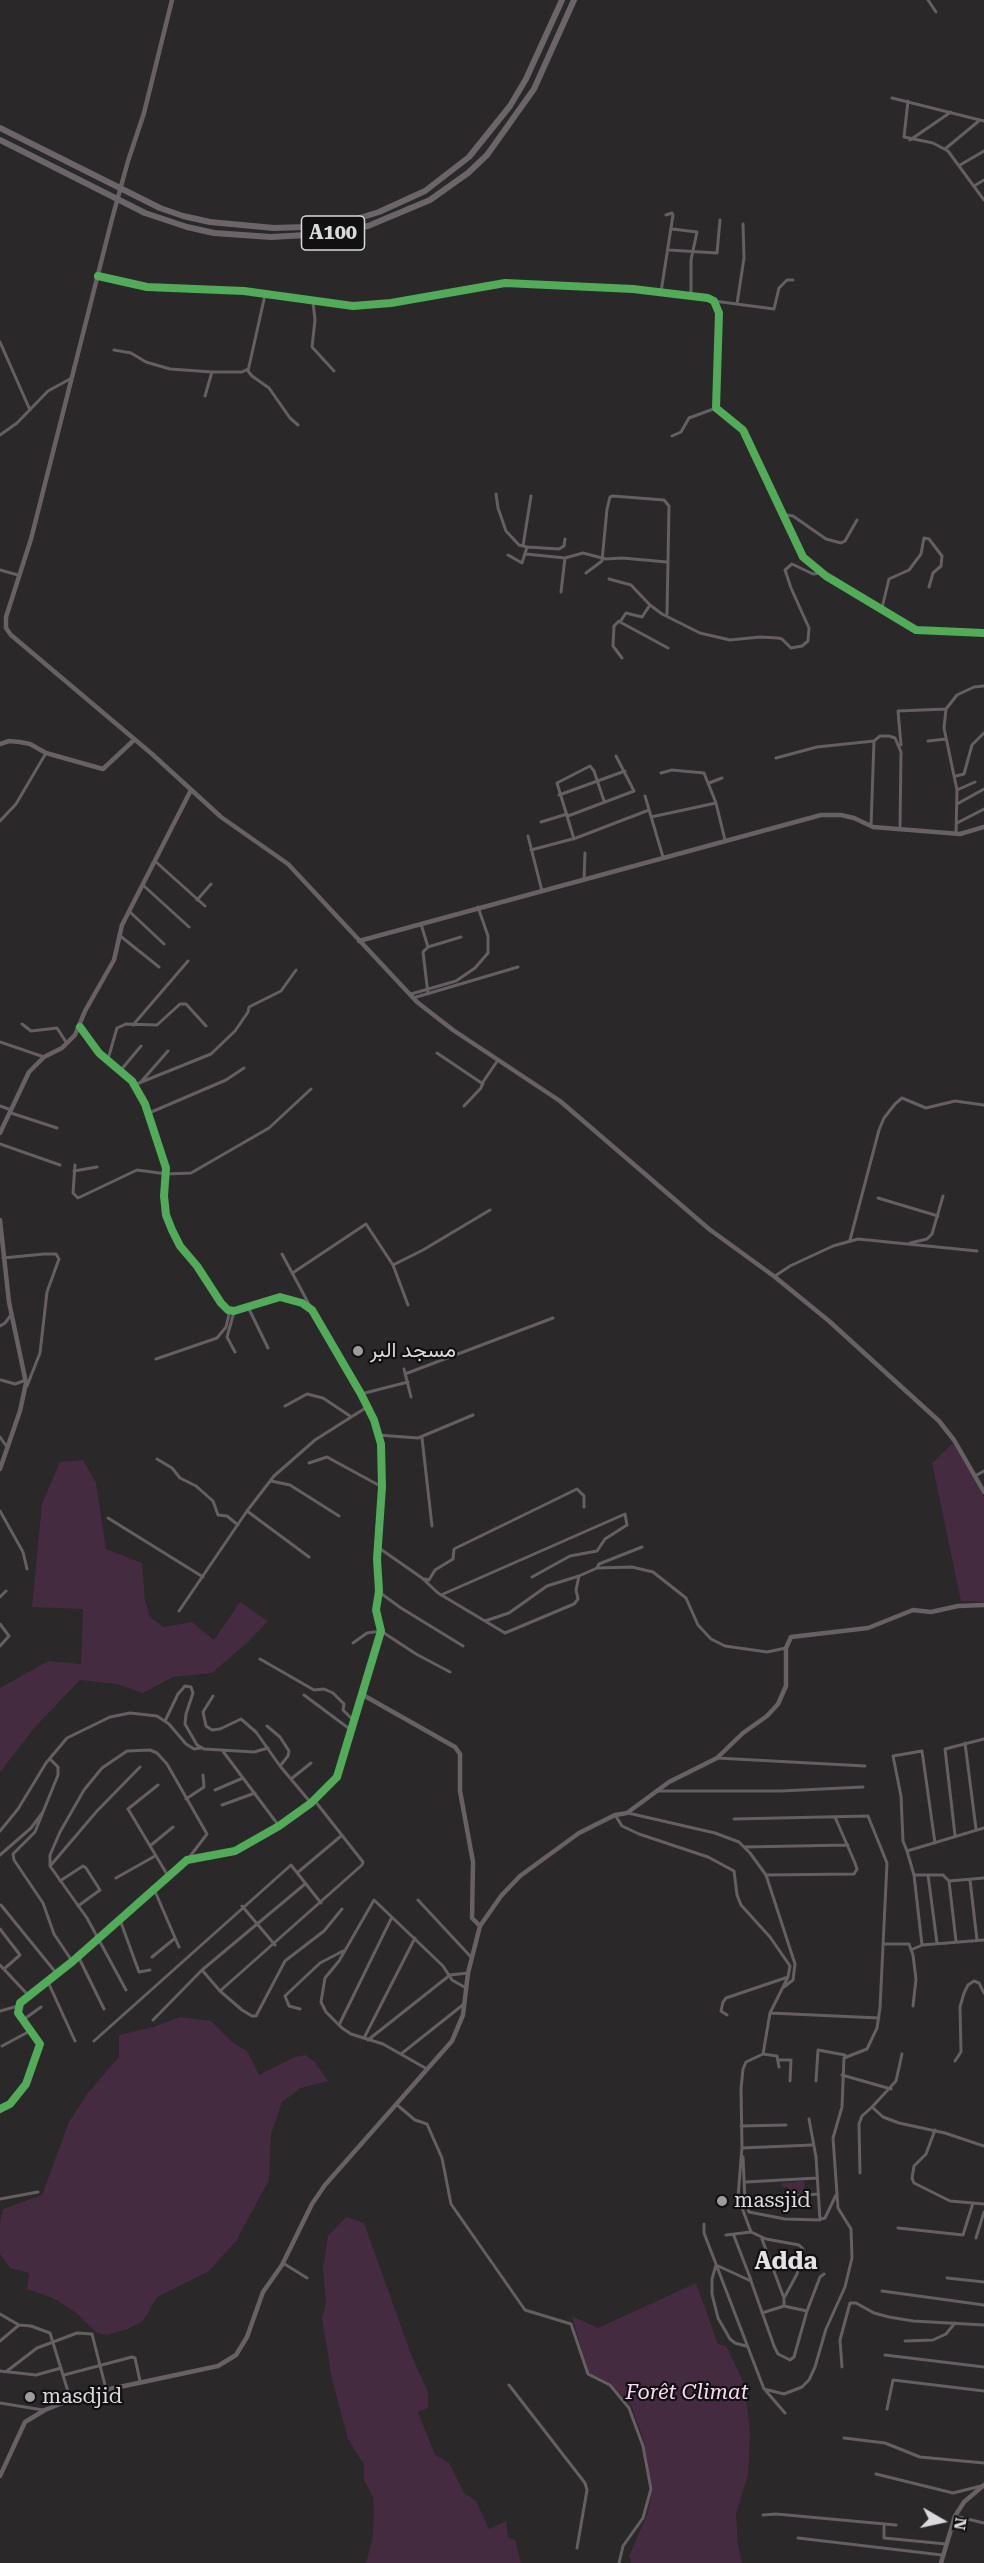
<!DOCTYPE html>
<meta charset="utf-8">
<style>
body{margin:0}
#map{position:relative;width:984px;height:2563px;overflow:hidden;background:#2a2829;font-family:"Roboto Serif",serif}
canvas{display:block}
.north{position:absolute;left:912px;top:2491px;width:60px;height:60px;-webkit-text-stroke:4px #121112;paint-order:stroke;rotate:99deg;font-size:16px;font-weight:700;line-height:24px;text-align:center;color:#dcdadc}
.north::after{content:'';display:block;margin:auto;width:21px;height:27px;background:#dcdadc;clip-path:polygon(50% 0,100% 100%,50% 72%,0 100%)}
</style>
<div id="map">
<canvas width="984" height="2563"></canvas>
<div class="north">N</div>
</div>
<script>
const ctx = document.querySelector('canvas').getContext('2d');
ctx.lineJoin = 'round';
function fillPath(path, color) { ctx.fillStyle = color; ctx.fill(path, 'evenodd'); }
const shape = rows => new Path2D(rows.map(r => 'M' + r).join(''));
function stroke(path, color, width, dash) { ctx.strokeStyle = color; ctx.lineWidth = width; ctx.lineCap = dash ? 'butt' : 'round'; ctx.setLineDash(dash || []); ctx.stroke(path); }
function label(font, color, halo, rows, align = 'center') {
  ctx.font = font + ' "Roboto Serif",Vazirmatn,serif'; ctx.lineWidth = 4.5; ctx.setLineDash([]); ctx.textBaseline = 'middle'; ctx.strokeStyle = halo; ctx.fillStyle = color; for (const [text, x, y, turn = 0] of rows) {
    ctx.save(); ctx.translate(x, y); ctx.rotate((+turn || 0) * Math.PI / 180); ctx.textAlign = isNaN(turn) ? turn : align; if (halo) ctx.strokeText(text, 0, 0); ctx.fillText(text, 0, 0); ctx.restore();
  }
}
const green = shape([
 [953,1443,984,1497,984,1602,961,1601,932,1463],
 [83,1460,96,1483,106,1549,142,1563,145,1601,150,1617,163,1627,192,1622,214,1640,240,1602,268,1621,248,1642,212,1673,173,1677,143,1693,117,1684,80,1680,36,1726,0,1772,0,1688,48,1661,81,1664,83,1609,32,1607,42,1504,60,1462],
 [180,2017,211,2021,233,2043,247,2051,259,2075,295,2057,305,2055,314,2061,328,2081,301,2088,282,2102,271,2134,269,2180,236,2241,209,2271,157,2297,143,2321,128,2329,107,2335,97,2333,74,2311,53,2298,27,2289,29,2273,10,2268,0,2254,0,2223,3,2209,42,2195,69,2122,87,2094,119,2057,119,2035,153,2027],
 [804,2181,805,2194,788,2195,788,2187,782,2187,782,2183],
 [346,2217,364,2223,412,2357,428,2392,428,2408,418,2412,435,2455,449,2463,464,2493,476,2501,489,2529,506,2521,508,2537,515,2540,521,2563,366,2563,372,2541,374,2515,373,2497,364,2480,364,2465,348,2439,332,2379,322,2318,326,2303,323,2269,328,2236],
 [696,2283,718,2344,726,2346,744,2383,750,2431,748,2475,736,2514,738,2545,742,2563,631,2563,629,2556,647,2515,653,2489,643,2438,631,2405,610,2383,588,2373,572,2316,598,2328]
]);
const street = shape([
 [928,0,936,12],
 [892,98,984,121],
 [908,101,904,137,933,143,948,151,984,200],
 [910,140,951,112],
 [945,149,980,120],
 [960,165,984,151],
 [974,186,984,180],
 [672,229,697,232,691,260,691,295],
 [669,250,717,253,720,220],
 [661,292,673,215,672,213,666,215],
 [265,295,248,371,252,376,269,388,290,418,298,425],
 [714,301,774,309,779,288,787,280,793,280],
 [313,302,315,320,312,347,334,371],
 [737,304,744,258,743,224],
 [0,342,30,410],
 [114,350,131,353,146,362,170,369,212,372,242,372,248,369],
 [205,396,212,372],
 [0,435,17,423,48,391,70,379],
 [672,436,681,432,689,418,716,408],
 [496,494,498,508,506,531,519,545,527,547,559,549,564,546,565,539],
 [786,518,787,515,793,516,826,539,841,543,845,541,857,520],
 [523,546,531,496],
 [526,554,565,558,583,553,606,559,622,558,667,562],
 [508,555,522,563,527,547],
 [0,570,18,575],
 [586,573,602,561,607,509,610,497,613,496,664,500,669,506,667,614],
 [609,579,631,585,650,605,662,614,700,633,730,640,760,637,778,638,782,639,791,648,802,646,808,641,809,628,791,588,785,570,792,564,813,574,821,573],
 [561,592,565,558],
 [650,605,642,617,626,613,620,622,668,648],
 [882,608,889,579,909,570,921,554,924,538,929,539,942,556,941,566,933,573,929,587],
 [619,621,614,626,613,646,622,658],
 [928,741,946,739],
 [901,745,898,711,946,709],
 [776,758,817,747,874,741],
 [661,773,672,770,704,773,716,803,725,840],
 [956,776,964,774,972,745,984,733],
 [709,783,722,778],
 [957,790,975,782],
 [559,795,625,771],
 [645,796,663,857],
 [957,804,984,789],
 [568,816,634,791,616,756],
 [651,817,716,803],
 [0,821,16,804,46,753],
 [541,822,567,814],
 [957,823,984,809],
 [871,826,874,741,880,736,889,736,895,738,901,752,900,828],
 [956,834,957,790,944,728,946,709,957,695,974,687,984,686],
 [528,836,542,891],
 [574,839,557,783,590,766,594,771,604,801],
 [531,850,576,838,649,810],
 [156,862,205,906],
 [584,880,585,853],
 [144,886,189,927],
 [197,900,211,884],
 [130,912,164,944],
 [421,924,428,947],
 [119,935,159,967],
 [411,994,456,981,475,968,488,953,488,936,478,907],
 [428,994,423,952,428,947,461,937],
 [413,998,518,967],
 [22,1024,31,1031,57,1028,66,1042],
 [133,1025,188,961],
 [0,1042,44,1057],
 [437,1053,483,1084],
 [108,1059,117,1028,126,1024,157,1025,180,1004,186,1004,206,1026],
 [121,1070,141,1046],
 [140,1083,168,1051],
 [134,1085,211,1054,235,1031,248,1012,249,1007,281,991,296,970],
 [0,1106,11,1110],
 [464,1106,481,1088,483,1082,498,1060],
 [11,1113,57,1128],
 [149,1113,226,1080,244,1068],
 [0,1144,60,1165],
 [75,1165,73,1193,78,1198,137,1170,167,1174,191,1173,269,1128,311,1089],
 [74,1171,97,1167],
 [878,1198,938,1216],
 [850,1240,879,1130,884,1118,895,1104,902,1098,926,1108,955,1101,984,1105],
 [910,1243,927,1239,932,1234,943,1196],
 [282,1254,311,1308],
 [3,1258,44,1254,56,1254,59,1259,47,1292,40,1353,27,1386],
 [393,1265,423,1250,490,1210],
 [294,1272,366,1224,393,1265,408,1305],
 [775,1276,790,1266,833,1246,858,1239,977,1251],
 [248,1307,268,1348],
 [234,1312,227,1337,235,1352],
 [0,1326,5,1323,11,1315],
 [156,1359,217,1338,226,1327,230,1310],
 [404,1369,411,1397],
 [405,1374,553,1318],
 [1,1380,15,1384,26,1380],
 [361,1394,408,1382],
 [285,1406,307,1394,323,1398,350,1416],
 [378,1435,418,1438,473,1415],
 [0,1437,7,1447],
 [422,1438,432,1526],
 [157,1459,172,1468,180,1478,196,1486,213,1501,218,1515,227,1516,238,1525],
 [309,1463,327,1457,382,1487],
 [975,1476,984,1471],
 [271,1481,290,1485,339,1516],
 [0,1511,23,1552,27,1569],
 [247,1511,309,1557],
 [108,1518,203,1577],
 [379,1548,422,1578,438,1593,505,1633,574,1604,578,1599,576,1590,579,1576,597,1568,632,1567,653,1572,686,1598,698,1625,711,1639,725,1646,767,1652,786,1648],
 [597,1568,599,1564,642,1547],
 [425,1579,429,1580,435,1570,453,1559,454,1549,577,1489,584,1496,584,1507],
 [379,1592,401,1608,463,1646],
 [441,1595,625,1514,627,1525,605,1539,597,1551,570,1556,532,1577],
 [0,1597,6,1591],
 [179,1611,247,1511,274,1476,315,1440,367,1407],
 [485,1621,509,1613,547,1586,579,1576],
 [0,1624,9,1636,0,1646],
 [353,1643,367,1633,381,1631,416,1654,450,1672],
 [260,1659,314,1690,324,1689,333,1693,344,1704,343,1710,353,1720],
 [304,1695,351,1730],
 [213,1696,203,1712,206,1726,212,1730,220,1729,241,1719,256,1732,280,1766],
 [165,1721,178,1694,185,1686,191,1687,193,1693,186,1714,185,1724,197,1745,204,1749,254,1752,268,1748],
 [267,1726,280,1737,289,1751,288,1756,280,1766,311,1803],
 [965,1743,976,1829],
 [222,1750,279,1826],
 [717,1758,865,1766],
 [291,1779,311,1763],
 [158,1785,128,1809,168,1876],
 [215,1790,243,1778],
 [659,1791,781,1791,863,1787],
 [186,1799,204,1787,203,1775],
 [315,1801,363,1862,362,1865,220,1991,242,2010,252,2016,256,2016,285,1961,324,1931,342,1909],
 [222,1805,255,1793],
 [43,1812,35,1832,13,1854,14,1860,43,1903,54,1934,72,1961],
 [628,1813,715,1833,739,1842,750,1853,766,1875,795,1964,793,1980,784,1987],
 [615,1815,622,1826,639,1834,708,1857,734,1871,737,1895,741,1905,770,1937,790,1966,788,1977,770,2013,763,2054,746,2062,743,2069,741,2089,742,2147,738,2197,751,2232],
 [0,1831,18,1809,46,1763,67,1738,110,1717,130,1713,157,1716,169,1724,186,1744,194,1749,201,1748],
 [955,1835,945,1749,984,1739],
 [150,1846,173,1827],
 [745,1847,848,1845],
 [907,1851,903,1841,901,1796,893,1756,922,1751,935,1843],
 [0,1855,31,1828,43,1812,58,1775,58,1767,50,1759],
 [51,1865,97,1811,140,1767],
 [297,1873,341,1836],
 [766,1875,854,1874,857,1869,855,1863,835,1817],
 [914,1875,943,1875,949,1881,984,1878],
 [928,1875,937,1943],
 [116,1878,155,1856],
 [970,1880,977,1940],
 [60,1881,83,1866,86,1868,100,1890,78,1906],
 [949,1881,956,1941],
 [154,1889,179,1947],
 [418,1900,471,1957],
 [1,1905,57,1974],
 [242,1906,275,1945],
 [120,1920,139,1972,150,1970],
 [0,1929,20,1955,4,1969],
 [883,1944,909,1944,913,1955,916,1979,913,2006],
 [922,1945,914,1875,907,1851,984,1828],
 [911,1950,922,1945,984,1940],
 [78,1956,104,2009],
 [152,1957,174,1939],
 [0,1965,29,1996],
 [202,1970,220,1991],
 [48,1982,75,2041],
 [126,1990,87,1918,50,1866,50,1855,60,1832,84,1790,102,1768,127,1751,150,1750,157,1753,167,1764,207,1834,188,1859],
 [300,2009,289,2006,285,1996,320,1963,343,1951],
 [0,2011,18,2006],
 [770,2013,879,2018],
 [727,2015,721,2011,723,2002,726,1998,788,1977],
 [23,2020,41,2007],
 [153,2020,202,1970,305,1884],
 [339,2025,392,1917],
 [364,2038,415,1938],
 [368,2040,450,1975,468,1973],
 [94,2041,291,1865,321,1903],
 [2,2046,30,2031],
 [401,2054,464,2004],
 [763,2054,777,2056,779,2067],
 [778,2060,791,2060,790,2081],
 [955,2061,961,2052,960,2007,964,1993,968,1985,974,1981,979,1983,984,1993],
 [427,2069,383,2044,351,2034,342,2028,326,2012,321,2002,325,1978,339,1961,374,1900,443,1966,452,1980,466,1988],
 [842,2075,891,2089],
 [816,2081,818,2050,845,2055],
 [396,2104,415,2120,427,2124,442,2158,451,2204,525,2310,571,2324,588,2374,610,2385,629,2408,643,2446,651,2489,643,2518,623,2546,619,2563],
 [872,2107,896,2081,902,2054],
 [741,2126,786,2125],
 [935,2130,926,2154,914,2166,912,2178,914,2183,950,2201,984,2204],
 [742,2148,812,2145],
 [743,2157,745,2201,749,2212,785,2219,820,2220,816,2157,809,2119],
 [860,2173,859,2124,862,2116,872,2107,883,2117,899,2123,945,2133,984,2146],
 [746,2182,817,2178],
 [0,2199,38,2192],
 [745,2201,817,2194],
 [821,2219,825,2218,836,2195],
 [704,2224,704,2233,764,2389,784,2394,802,2387,809,2380,815,2367,826,2329,845,2287,852,2258,851,2229,838,2208,833,2138,842,2107,844,2058,867,2049,877,2028,880,2008,887,1863,868,1816,734,1819],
 [898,2228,963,2235,973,2203],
 [726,2235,751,2232,766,2239,799,2245,803,2249,797,2274,784,2298],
 [734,2236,751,2280],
 [976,2238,984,2212],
 [283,2263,307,2278],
 [947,2278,984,2282],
 [882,2291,984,2305],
 [784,2306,807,2311],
 [762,2313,784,2306,784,2298,762,2239],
 [0,2314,19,2325,0,2341],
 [19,2325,31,2326,50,2333,70,2398],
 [905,2341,933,2340,946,2334,955,2323],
 [746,2346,735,2343,730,2339,718,2318,712,2294,712,2279,716,2265,751,2281,774,2346,778,2354,790,2360,794,2357,807,2311,820,2277,824,2274],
 [885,2355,984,2367],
 [842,2367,840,2340,850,2303,856,2303,874,2313,889,2317,913,2321,984,2325],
 [0,2371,36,2375,61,2368],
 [7,2371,37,2348,77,2333,92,2334,106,2389],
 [64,2375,132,2357,135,2358,140,2381],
 [509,2385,585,2483,587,2490,577,2548],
 [766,2391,785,2413],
 [0,2403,43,2410],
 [887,2409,893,2380,984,2391],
 [844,2438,885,2443,920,2457,984,2463],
 [876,2474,953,2493,981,2486],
 [763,2515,776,2514,896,2525],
 [955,2516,984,2523],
 [884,2525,884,2538,946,2544],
 [798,2538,942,2555]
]);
const secondary = shape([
 [172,0,144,113,128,161,112,219,31,539,6,617,6,628,11,635,152,754,221,817,288,864,417,1002,453,1030,560,1101,709,1229,775,1277,829,1321,939,1421,954,1440,984,1492],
 [98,276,147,287,244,291,353,306,391,303,505,283,633,289,708,298,714,301,719,313,716,408,743,430,803,557,826,576,916,630,984,633],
 [0,744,9,741,20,742,30,744,46,753,103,769,134,740],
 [359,941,821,815,841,815,854,818,873,827,960,834,984,827],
 [0,1133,29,1072,44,1057,62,1048,75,1035,85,1011,114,960,122,925,191,790],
 [0,1220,9,1302,26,1383,20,1411,0,1469],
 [363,1695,455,1747,460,1754,460,1791,473,1862,472,1918,480,1926],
 [0,2109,10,2104,26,2084,40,2044,18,2013,20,2003,73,1961,187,1860,235,1851,279,1826,311,1803,337,1777,381,1631,376,1610,379,1591,377,1559,382,1487,381,1444,374,1420,361,1394,312,1310,302,1303,280,1297,234,1311,228,1310,221,1303,197,1266,180,1246,172,1230,166,1215,164,1196,166,1168,145,1104,132,1081,99,1053,80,1027],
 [0,2476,25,2422,45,2410,82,2395,218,2366,236,2355,247,2337,263,2292,282,2265,312,2204,325,2185,452,2041,463,2015,468,1973,480,1926,501,1896,520,1876,579,1833,615,1815,627,1813,669,1782,717,1758,743,1733,767,1716,778,1704,786,1686,786,1648,791,1637,868,1628,913,1610,931,1612,958,1606,984,1605],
 [941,2563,955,2516,964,2502,984,2485]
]);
const highway = shape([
 [0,128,160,208,183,216,210,222,274,228,304,227,353,220,379,212,425,191,469,157,510,106,526,79,562,0],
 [0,140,145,213,187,227,214,233,271,237,324,234,368,226,430,200,468,173,487,155,534,89,574,0]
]);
const cycleway = shape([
 [98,276,147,287,244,291,353,306,391,303,505,283,633,289,708,298,714,301,719,313,716,408,743,430,803,557,826,576,916,630,984,633],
 [0,2109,10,2104,26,2084,40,2044,18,2013,20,2003,73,1961,187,1860,235,1851,279,1826,311,1803,337,1777,381,1631,376,1610,379,1591,377,1559,382,1487,381,1444,374,1420,361,1394,312,1310,302,1303,280,1297,234,1311,228,1310,221,1303,197,1266,180,1246,172,1230,166,1215,164,1196,166,1168,145,1104,132,1081,99,1053,80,1027]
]);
const markers = [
 [358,1351,6,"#9e9c9d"],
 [722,2201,6,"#9e9c9d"],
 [30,2397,6,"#9e9c9d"]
];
const shields = [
 [333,233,63]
];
const shieldNames = [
 ["A100",333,233]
];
const poiNames = [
 ["مسجد البر",370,1351],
 ["massjid",734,2201],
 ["masdjid",42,2397]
];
const parkNames = [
 ["Forêt Climat",687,2393]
];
const quarterNames = [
 ["Adda",786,2262]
];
fillPath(green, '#442b3f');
stroke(street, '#655e63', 3);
stroke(secondary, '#676065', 4.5);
stroke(highway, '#6b656a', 6);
stroke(cycleway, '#51ab58', 8);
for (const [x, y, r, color] of markers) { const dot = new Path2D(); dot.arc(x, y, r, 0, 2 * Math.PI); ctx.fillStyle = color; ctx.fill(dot); stroke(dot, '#121112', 2); }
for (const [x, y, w] of shields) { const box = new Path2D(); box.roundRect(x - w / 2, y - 17, w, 34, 4.5); ctx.fillStyle = '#121112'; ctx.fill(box); stroke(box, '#dcdadc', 1.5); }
label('bold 20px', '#dcdadc', null, shieldNames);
label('21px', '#dcdadc', '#121112', poiNames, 'left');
label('italic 21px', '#f7d9f0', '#121112', parkNames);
label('bold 24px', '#e6e1e5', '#121112', quarterNames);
</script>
